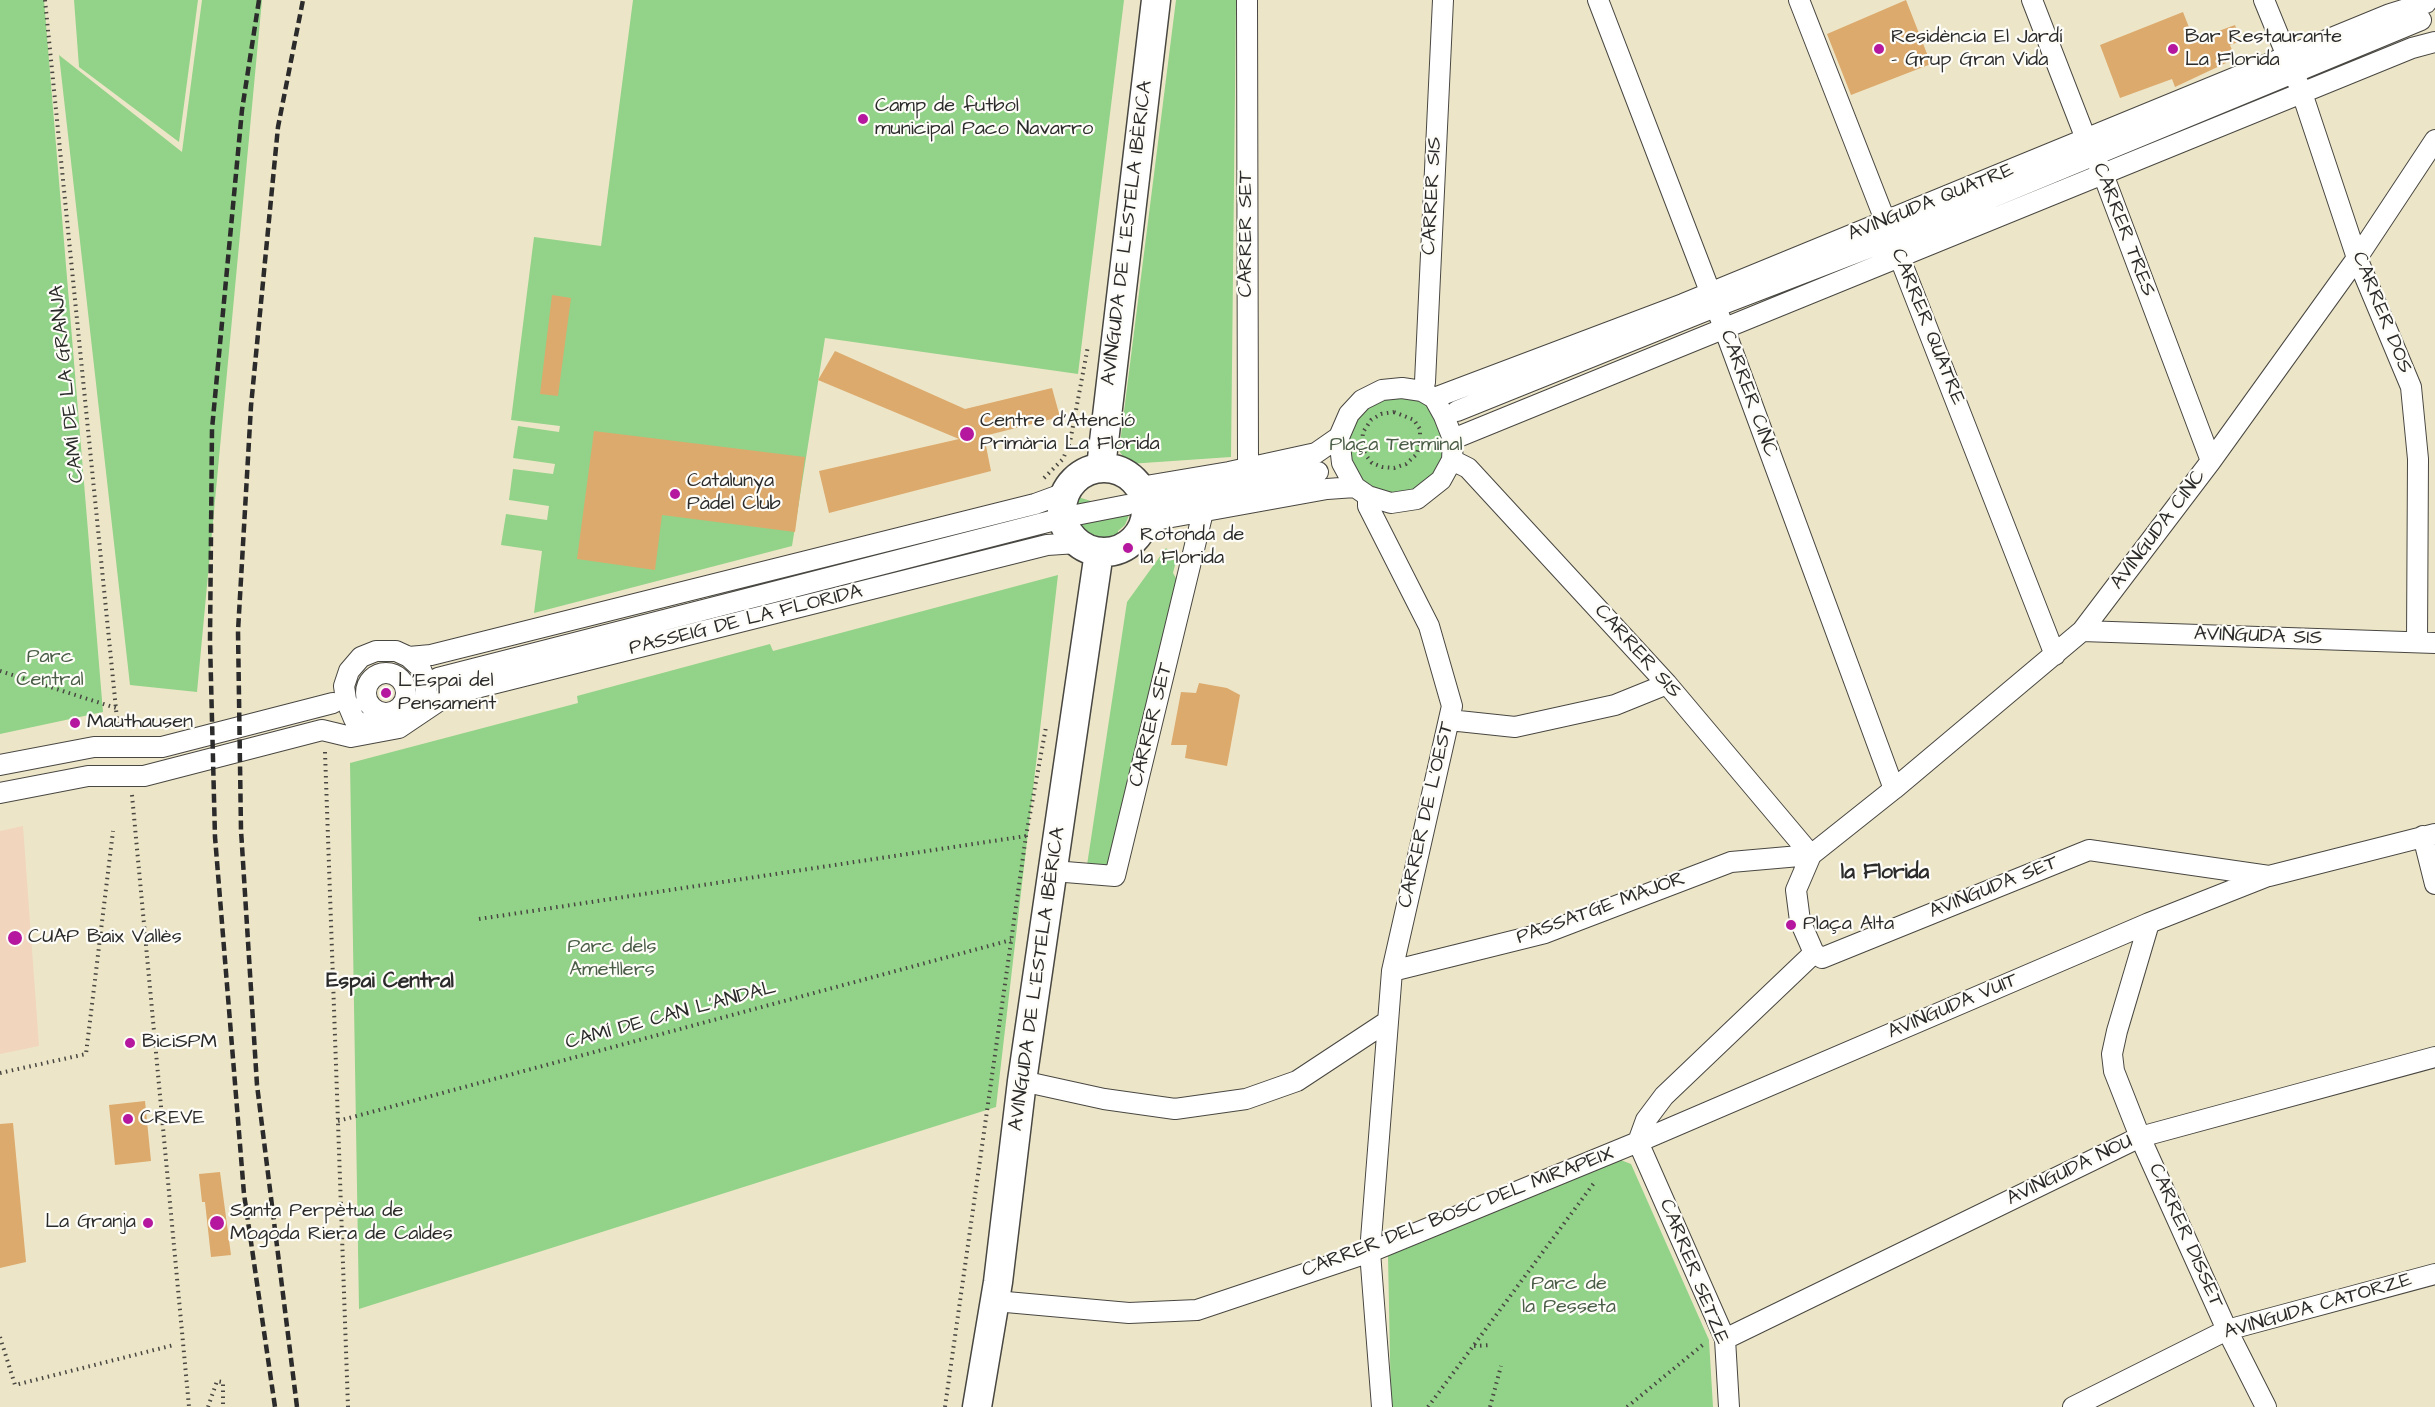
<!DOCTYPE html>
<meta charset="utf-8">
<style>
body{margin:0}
canvas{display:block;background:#ede5c7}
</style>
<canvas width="2435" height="1407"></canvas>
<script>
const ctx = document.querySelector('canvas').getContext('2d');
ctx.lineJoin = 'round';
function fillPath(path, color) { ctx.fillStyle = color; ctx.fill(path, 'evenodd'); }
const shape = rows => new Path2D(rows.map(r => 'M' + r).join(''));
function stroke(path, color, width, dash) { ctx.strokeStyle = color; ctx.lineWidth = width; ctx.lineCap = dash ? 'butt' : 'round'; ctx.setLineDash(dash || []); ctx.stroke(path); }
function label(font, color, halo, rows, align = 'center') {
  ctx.font = font + ' "Architects Daughter",sans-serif'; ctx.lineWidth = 4.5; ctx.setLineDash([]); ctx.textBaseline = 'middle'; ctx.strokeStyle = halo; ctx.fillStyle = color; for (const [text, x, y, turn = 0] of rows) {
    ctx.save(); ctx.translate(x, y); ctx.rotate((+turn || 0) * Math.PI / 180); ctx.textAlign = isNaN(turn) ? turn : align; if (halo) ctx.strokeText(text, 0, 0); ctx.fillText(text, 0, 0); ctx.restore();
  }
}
const built = shape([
 [23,826,39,1046,0,1054,0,831]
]);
const green = shape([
 [0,0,44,0,103,712,0,734],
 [74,0,198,0,179,142,79,67],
 [202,0,262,0,197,692,130,685,59,55,182,152],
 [633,0,1124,0,1078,374,825,338,792,546,534,613,542,551,501,545,506,514,547,520,549,506,509,500,513,469,553,474,555,464,513,458,518,426,559,432,560,426,511,420,534,237,601,246],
 [1176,0,1236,0,1231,457,1129,464,1119,451],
 [1382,390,1434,398,1452,460,1417,499,1368,496,1342,463,1349,414],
 [1065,493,1130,513,1125,525,1118,531,1121,549,1099,552,1086,548,1077,543,1067,532,1063,518],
 [1166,548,1177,557,1173,573,1179,583,1109,868,1087,865,1127,602],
 [1058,575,996,1107,359,1309,350,763,578,703,577,696,770,644,773,651],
 [1613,1157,1631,1164,1709,1340,1713,1407,1391,1407,1388,1256]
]);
const building = shape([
 [1906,0,1931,64,1851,95,1827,34],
 [2183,12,2194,40,2235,25,2241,41,2230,45,2234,55,2225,59,2226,63,2175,87,2172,79,2120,98,2100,45],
 [552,295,571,298,558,396,540,394],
 [835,351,965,409,1052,388,1060,417,984,436,991,471,829,513,819,471,959,439,818,380],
 [594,431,805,457,795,532,662,515,655,570,577,559],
 [1199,683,1227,688,1240,695,1227,766,1185,758,1187,745,1171,745,1181,692,1196,693],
 [145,1101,151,1161,115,1165,109,1105],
 [13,1123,26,1262,0,1268,0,1124],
 [220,1172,231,1255,211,1257,205,1202,202,1202,199,1174]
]);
const path = shape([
 [45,0,118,729],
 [1394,412,1414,420,1420,429,1420,443,1417,454,1406,464,1394,468,1382,467,1372,463,1365,454,1362,444,1363,432,1371,420,1381,414,1394,412],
 [1044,478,1063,459,1070,442,1088,346],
 [0,671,116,708],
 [325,752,348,1407],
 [132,795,189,1407],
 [479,919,1026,836],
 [0,1073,86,1054,113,831],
 [338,1121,1011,940],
 [0,1337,15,1385,174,1345],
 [1474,1346,1491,1345],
 [208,1407,217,1381,223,1382,223,1407],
 [945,1407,1026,836,1046,727],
 [1428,1407,1594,1183],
 [1490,1407,1501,1366],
 [1627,1407,1705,1343]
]);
const street = shape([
 [1247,0,1248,468],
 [1598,0,1724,328,1894,789],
 [1799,0,2055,655],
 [2032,0,2086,139,2103,174,2211,461],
 [2264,0,2302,93,2357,258,2411,387,2418,459,2417,642],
 [2435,140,2357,258,2211,461,2082,631,1894,789,1811,855,1796,890,1800,921,1814,953,1822,958,2089,850,2269,876,2435,834],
 [1402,388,1422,391,1434,398,1444,416,1453,439,1452,460,1441,480,1417,499,1391,503,1368,496,1355,487,1342,463,1339,437,1349,414,1362,400,1382,390,1402,388],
 [1422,391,1425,382,1443,0],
 [1434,398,1683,304,2390,14,2426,3],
 [1457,411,1715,307,1892,239,2421,20],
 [1453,439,2412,48,2435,42],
 [1452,460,1468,468,1667,684,1811,855],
 [1140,487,1229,472,1316,453,1339,437],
 [1368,496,1368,506,1429,626,1452,706,1392,971,1370,1252,1382,1407],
 [1155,501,1211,493,1318,472],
 [1076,515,1127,505],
 [1144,525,1161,519,1327,489,1355,487],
 [2082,631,2435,643],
 [409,657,431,655,1035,504,1065,493],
 '366 693a20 20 0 1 1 40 0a20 20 0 1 1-40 0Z',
 [438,678,1055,520],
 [1449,720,1515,727,1615,705,1667,684],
 [380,731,372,730,354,719,346,700,344,686,349,671,361,657,376,651,396,651,409,657,420,667,426,682,426,696,420,712],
 [0,765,94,747,162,747,333,703],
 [0,793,88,776,144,776,322,730,351,737,399,728,448,695,1047,545,1077,543],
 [2423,836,2435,884],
 [1053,871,1115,876,1203,512],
 [2149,923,2117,1031,2112,1054,2114,1071,2140,1137,2227,1330,2266,1407],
 [1392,971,1545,933,1731,862,1811,855],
 [1022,1081,1104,1099,1175,1109,1246,1099,1297,1081,1388,1021],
 [1638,1142,1725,1339,1729,1407],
 [1638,1142,1646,1120,1664,1096,1814,953],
 [995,1301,1129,1313,1197,1310,1370,1252,1638,1142,2149,923,2268,876],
 [1725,1339,2140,1137,2435,1057],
 [2073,1407,2227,1330,2435,1274]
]);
const secondary = shape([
 [1101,467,1156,0],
 '1062 510a42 42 0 1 1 84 0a42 42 0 1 1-84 0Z',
 [977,1407,998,1282,1022,1081,1099,552]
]);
const rail = shape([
 [259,0,242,110,212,429,210,641,215,837,244,1194,275,1407],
 [297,1407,257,1085,241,830,238,631,251,406,278,127,303,0]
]);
const markers = [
 [1879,49,6,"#b5179e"],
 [2173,49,6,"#b5179e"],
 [863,119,6,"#b5179e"],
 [967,434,8,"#b5179e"],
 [675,494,6,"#b5179e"],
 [1128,548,6,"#b5179e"],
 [386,693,6,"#b5179e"],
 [75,723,6,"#b5179e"],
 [1791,925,6,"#b5179e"],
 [15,938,8,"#b5179e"],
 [130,1043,6,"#b5179e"],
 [128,1119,6,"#b5179e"],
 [148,1223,6,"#b5179e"],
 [217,1223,8,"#b5179e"]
];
const poiNames = [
 ["Residència El Jardí",1891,38],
 ["- Grup Gran Vida",1891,61],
 ["Bar Restaurante",2185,38],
 ["La Florida",2185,61],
 ["Camp de futbol",875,107],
 ["municipal Paco Navarro",875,130],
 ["Centre d'Atenció",980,422],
 ["Primària La Florida",980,445],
 ["Catalunya",687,482],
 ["Pàdel Club",687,505],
 ["Rotonda de",1140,536],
 ["la Florida",1140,559],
 ["L'Espai del",398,682],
 ["Pensament",398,705],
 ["Mauthausen",87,723],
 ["Plaça Alta",1803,925],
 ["CUAP Baix Vallès",28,938],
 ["BiciSPM",142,1043],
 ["CREVE",140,1119],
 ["Santa Perpètua de",230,1212],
 ["Mogoda Riera de Caldes",230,1235],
 ["La Granja",136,1223,"right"]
];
const streetNames = [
 ["CARRER SIS",1433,196,-87],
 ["AVINGUDA QUATRE",1931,203,-22],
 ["CARRER TRES",2123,230,69],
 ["AVINGUDA DE L'ESTELA IBÈRICA",1128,233,-83],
 ["CARRER SET",1247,234,-90],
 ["CARRER DOS",2381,313,68],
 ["CARRER QUATRE",1927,327,68],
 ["CAMÍ DE LA GRANJA",68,384,-96],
 ["CARRER CINC",1748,394,70],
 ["AVINGUDA CINC",2159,530,-53],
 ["PASSEIG DE LA FLORIDA",746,621,-14],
 ["AVINGUDA SIS",2258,637,2],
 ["CARRER SIS",1637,652,48],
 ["CARRER SET",1152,725,-76],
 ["CARRER DE L'OEST",1427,815,-77],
 ["AVINGUDA SET",1994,888,-22],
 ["PASSATGE MAJOR",1601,909,-20],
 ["AVINGUDA DE L'ESTELA IBÈRICA",1038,979,-82],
 ["AVINGUDA VUIT",1953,1007,-23],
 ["CAMÍ DE CAN L'ANDAL",671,1016,-15],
 ["AVINGUDA NOU",2070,1171,-26],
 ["CARRER DEL BOSC DEL MIRAPEIX",1458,1213,-21],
 ["CARRER DISSET",2185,1236,66],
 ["CARRER SETZE",1693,1272,68],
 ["AVINGUDA CATORZE",2318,1307,-16]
];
const parkNames = [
 ["Plaça Terminal",1396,446],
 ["Parc",50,658],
 ["Central",50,681],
 ["Parc dels",612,948],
 ["Ametllers",612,971],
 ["Parc de",1569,1285],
 ["la Pesseta",1569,1308]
];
const neighbourhoodNames = [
 ["la Florida",1885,874],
 ["Espai Central",390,983]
];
fillPath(built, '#f1d5bd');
fillPath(green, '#93d389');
fillPath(building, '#dcaa6c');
stroke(street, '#484742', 22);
stroke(secondary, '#484742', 31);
stroke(path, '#484742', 4, [1.5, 4.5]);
stroke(street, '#fff', 20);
stroke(secondary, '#fff', 28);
stroke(rail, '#2b2b2b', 4.5, [9, 4.5]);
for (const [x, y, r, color] of markers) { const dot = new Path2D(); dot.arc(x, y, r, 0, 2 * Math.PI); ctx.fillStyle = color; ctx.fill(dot); stroke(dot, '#fdfcf7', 2); }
label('20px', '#2b2b2b', '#fdfcf7', poiNames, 'left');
label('20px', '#2b2b2b', '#fdfcf7', streetNames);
label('20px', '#4a5d47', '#fdfcf7', parkNames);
label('bold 21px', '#2b2b2b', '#fdfcf7', neighbourhoodNames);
</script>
